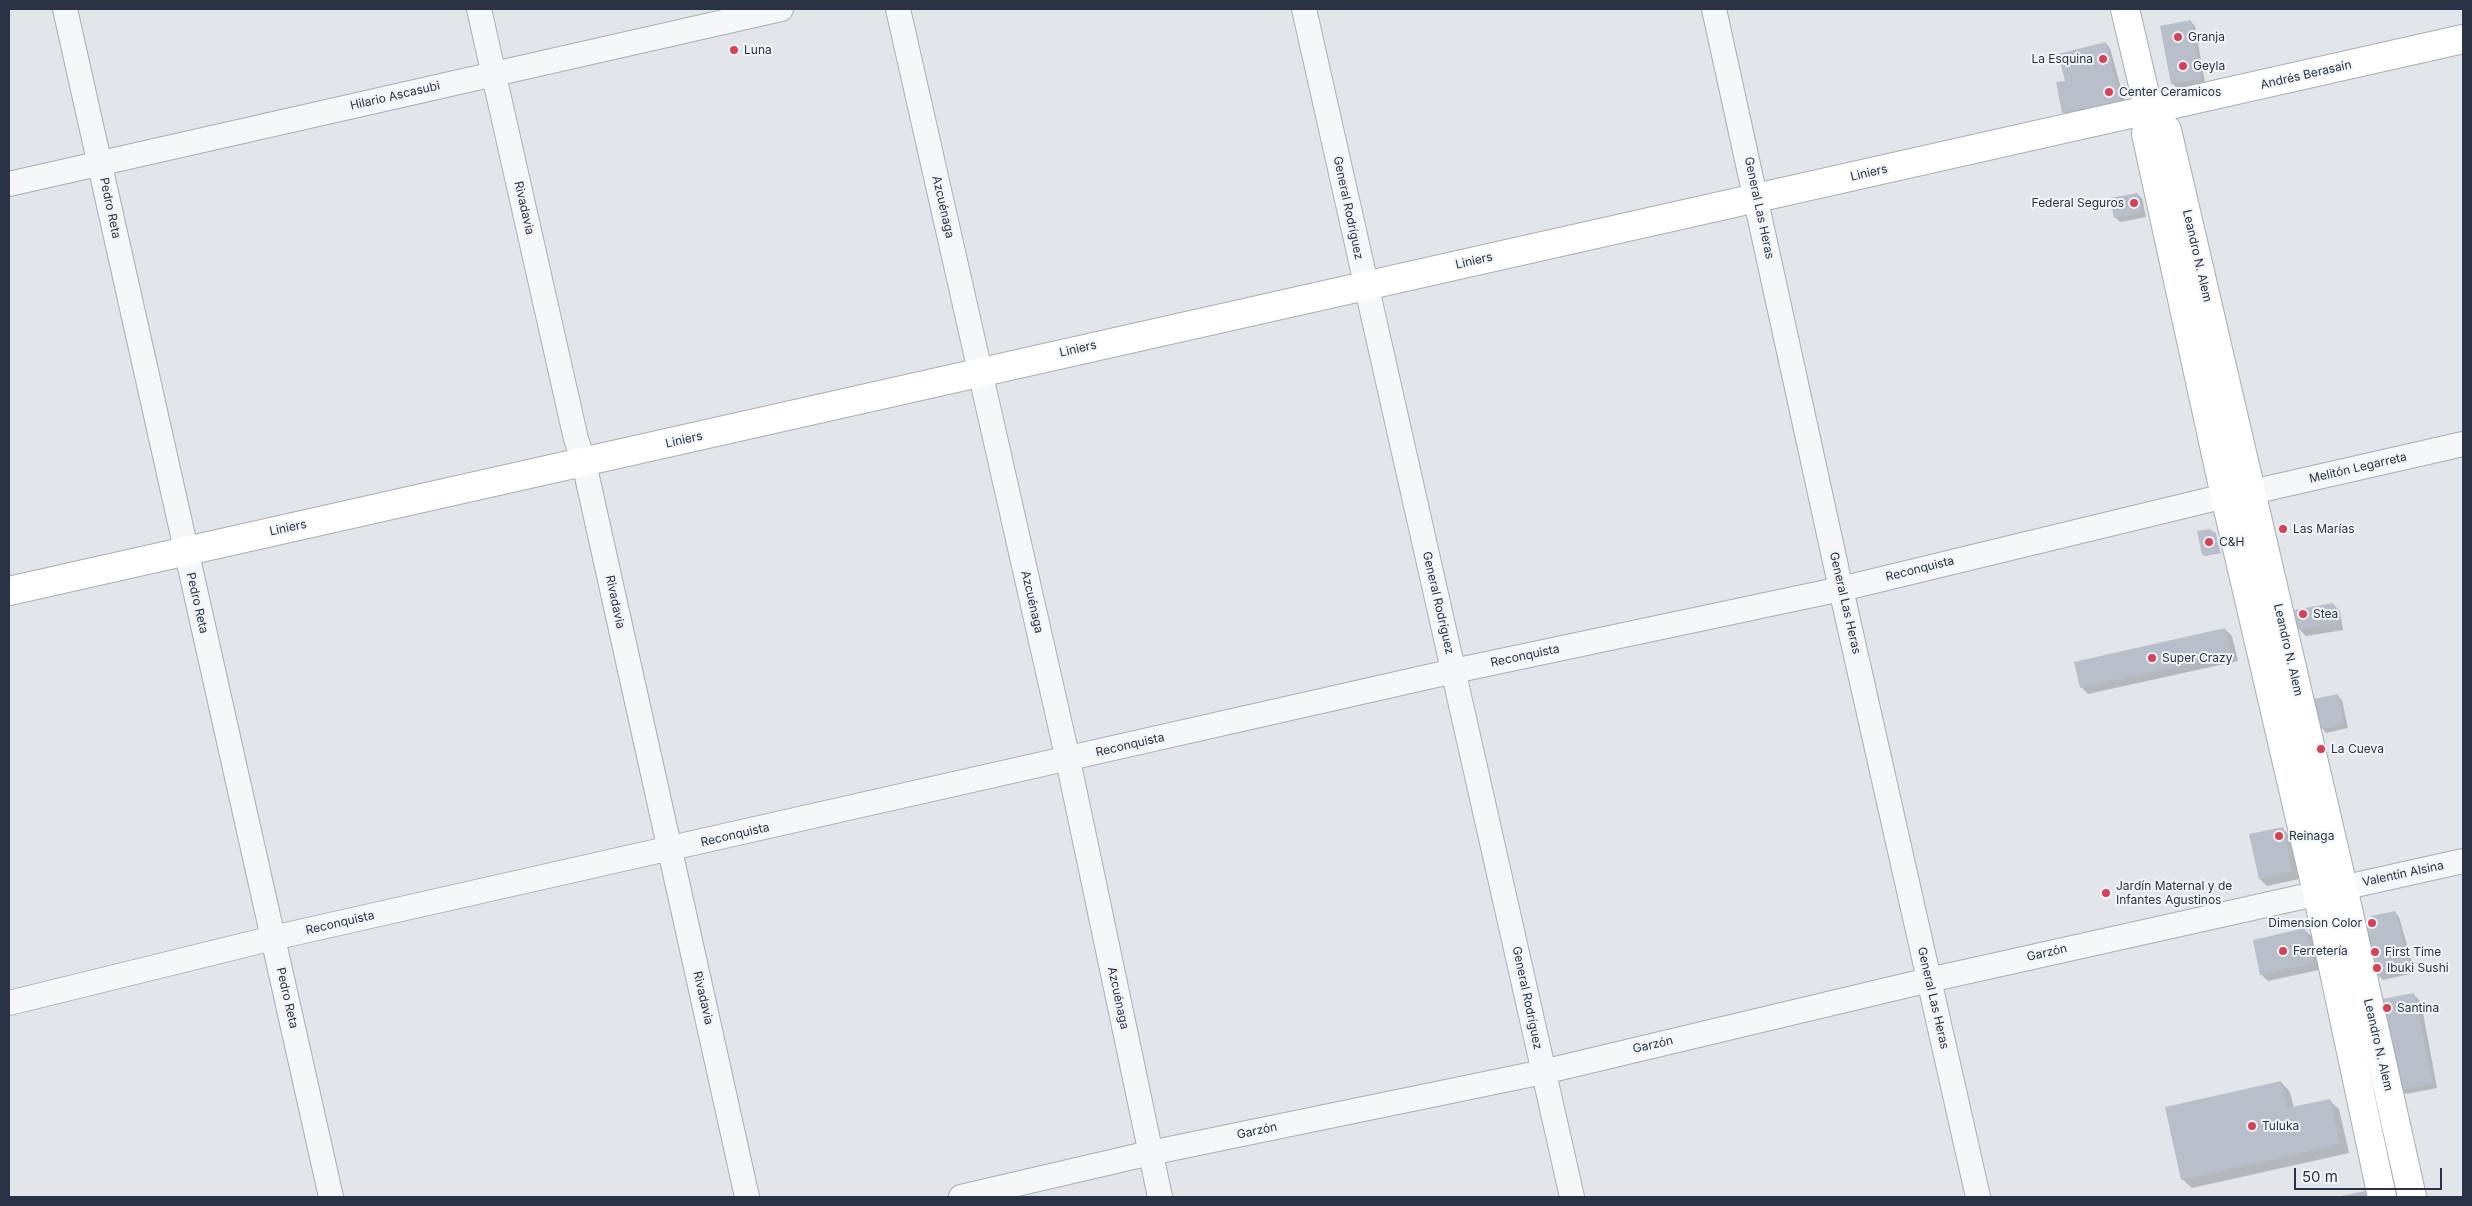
<!DOCTYPE html>
<meta charset="utf-8">
<style>
body{margin:0}
#map{position:relative;width:2472px;height:1206px;overflow:hidden;background:#e2e6eb;font-family:Inter,sans-serif}
canvas{display:block}
.frame{position:absolute;inset:0;border:10px solid #293345;pointer-events:none}
.scale{position:absolute;left:2294px;top:1168px;width:148px;height:22px;box-sizing:border-box;border:2px solid #293345;border-top:0;padding-left:6px;font-size:15px;line-height:18px;white-space:nowrap;color:#293345;-webkit-text-stroke:4px #f2f5f8;paint-order:stroke}
</style>
<div id="map">
<canvas width="2472" height="1206"></canvas>
<div class="frame"></div>
<div class="scale">50 m</div>
</div>
<script>
const ctx = document.querySelector('canvas').getContext('2d');
ctx.lineJoin = 'round';
function fillPath(path, color) { ctx.fillStyle = color; ctx.fill(path, 'evenodd'); }
const shape = rows => new Path2D(rows.map(r => 'M' + r).join(''));
function stroke(path, color, width, dash) { ctx.strokeStyle = color; ctx.lineWidth = width; ctx.lineCap = dash ? 'butt' : 'round'; ctx.setLineDash(dash || []); ctx.stroke(path); }
function label(font, color, halo, rows, align = 'center') {
  ctx.font = font + ' Inter,sans-serif'; ctx.lineWidth = 4; ctx.setLineDash([]); ctx.textBaseline = 'middle'; ctx.strokeStyle = halo; ctx.fillStyle = color; for (const [text, x, y, turn = 0] of rows) {
    ctx.save(); ctx.translate(x, y); ctx.rotate((+turn || 0) * Math.PI / 180); ctx.textAlign = isNaN(turn) ? turn : align; if (halo) ctx.strokeText(text, 0, 0); ctx.fillText(text, 0, 0); ctx.restore();
  }
}
const shadow = shape([
 [2191,22,2195,26,2205,83,2177,88,2172,83],
 [2106,44,2110,48,2126,107,2071,120,2064,112,2066,81],
 [2137,194,2142,198,2146,217,2120,222,2115,217],
 [2215,534,2221,553,2205,556,2203,555],
 [2333,604,2340,611,2343,630,2306,636,2299,629],
 [2225,629,2232,636,2238,661,2088,694,2081,687],
 [2338,696,2342,700,2348,728,2326,733,2322,728],
 [2282,828,2289,835,2299,879,2267,886,2260,879],
 [2395,912,2399,917,2415,973,2383,980,2375,972],
 [2305,930,2312,937,2319,970,2268,981,2261,974],
 [2414,995,2421,1002,2437,1088,2406,1094,2401,1090],
 [2281,1082,2290,1092,2294,1108,2329,1100,2339,1109,2349,1153,2192,1188,2182,1179]
]);
const building = shape([
 [2191,20,2201,79,2171,84,2160,26],
 [2106,42,2120,101,2062,113,2056,82,2065,81,2058,54],
 [2138,193,2142,212,2114,218,2110,198],
 [2209,529,2216,533,2220,552,2202,555,2197,531],
 [2333,603,2337,623,2298,630,2294,610],
 [2225,628,2231,654,2080,688,2074,662],
 [2338,694,2344,724,2320,729,2314,699],
 [2283,827,2292,872,2259,879,2249,834],
 [2395,911,2409,966,2374,973,2364,926,2371,916],
 [2305,928,2313,963,2260,975,2253,940],
 [2414,993,2433,1083,2400,1090,2382,999],
 [2281,1081,2287,1108,2330,1099,2340,1144,2181,1180,2165,1107],
 [2365,1191,2367,1197,2341,1197,2341,1196]
]);
const street = shape([
 [65,9,331,1197],
 [479,9,576,439,584,463,747,1197],
 [898,9,1068,760,1160,1197],
 [1304,9,1572,1197],
 [1714,9,1841,589,1978,1197],
 [9,184,781,9],
 [9,1003,273,938,1454,671,1841,589,2225,496,2252,492,2463,444],
 [961,1197,1150,1153,1543,1072,1929,980,2463,861]
]);
const secondary = shape([
 [2125,9,2149,111,2146,134,2225,496,2317,892,2382,1197],
 [2149,111,2167,130,2343,887,2412,1197],
 [9,591,2463,39]
]);
const markers = [
 [2178,37,5,"#d74155"],
 [734,50,5,"#d74155"],
 [2103,59,5,"#d74155"],
 [2183,66,5,"#d74155"],
 [2109,92,5,"#d74155"],
 [2134,203,5,"#d74155"],
 [2283,529,5,"#d74155"],
 [2209,542,5,"#d74155"],
 [2303,614,5,"#d74155"],
 [2152,658,5,"#d74155"],
 [2321,749,5,"#d74155"],
 [2279,836,5,"#d74155"],
 [2106,893,5,"#d74155"],
 [2372,923,5,"#d74155"],
 [2283,951,5,"#d74155"],
 [2375,952,5,"#d74155"],
 [2377,968,5,"#d74155"],
 [2387,1008,5,"#d74155"],
 [2252,1126,5,"#d74155"]
];
const poiNames = [
 ["Granja",2188,37],
 ["Luna",744,50],
 ["La Esquina",2093,59,"right"],
 ["Geyla",2193,66],
 ["Center Ceramicos",2119,92],
 ["Federal Seguros",2124,203,"right"],
 ["Las Marías",2293,529],
 ["C&H",2219,542],
 ["Stea",2313,614],
 ["Super Crazy",2162,658],
 ["La Cueva",2331,749],
 ["Reinaga",2289,836],
 ["Jardín Maternal y de",2116,886],
 ["Infantes Agustinos",2116,900],
 ["Dimension Color",2362,923,"right"],
 ["Ferretería",2293,951],
 ["First Time",2385,952],
 ["Ibuki Sushi",2387,968],
 ["Santina",2397,1008],
 ["Tuluka",2262,1126]
];
const streetNames = [
 ["Andrés Berasaín",2306,75,-13],
 ["Hilario Ascasubi",395,96,-13],
 ["Liniers",1869,173,-13],
 ["Azcuénaga",943,207,77],
 ["Pedro Reta",110,208,78],
 ["Rivadavia",524,208,77],
 ["General Rodríguez",1348,208,78],
 ["General Las Heras",1759,208,78],
 ["Leandro N. Alem",2197,256,77],
 ["Liniers",1474,261,-13],
 ["Liniers",1078,349,-13],
 ["Liniers",684,440,-13],
 ["Melitón Legarreta",2358,468,-13],
 ["Liniers",288,528,-12],
 ["Reconquista",1920,569,-14],
 ["Rivadavia",615,602,78],
 ["Azcuénaga",1032,602,77],
 ["Pedro Reta",197,603,77],
 ["General Rodríguez",1438,603,77],
 ["General Las Heras",1845,603,77],
 ["Leandro N. Alem",2288,650,77],
 ["Reconquista",1525,656,-12],
 ["Reconquista",1130,745,-13],
 ["Reconquista",735,835,-13],
 ["Valentín Alsina",2403,874,-12],
 ["Reconquista",340,923,-13],
 ["Garzón",2047,953,-13],
 ["Pedro Reta",287,998,77],
 ["Rivadavia",703,998,77],
 ["Azcuénaga",1118,998,78],
 ["General Rodríguez",1527,998,78],
 ["General Las Heras",1933,998,77],
 ["Garzón",1653,1045,-13],
 ["Leandro N. Alem",2378,1045,77],
 ["Garzón",1257,1131,-12]
];
fillPath(shadow, '#0003');
fillPath(building, '#b9bfca');
stroke(street, '#a7adb6', 26);
stroke(secondary, '#a7adb6', 30);
stroke(street, '#f5f7f9', 24);
stroke(secondary, '#fff', 28);
for (const [x, y, r, color] of markers) { const dot = new Path2D(); dot.arc(x, y, r, 0, 2 * Math.PI); ctx.fillStyle = color; ctx.fill(dot); stroke(dot, '#f2f5f8', 2); }
label('12px', '#293345', '#f2f5f8', poiNames, 'left');
label('12px', '#293345', '#f2f5f8', streetNames);
</script>
